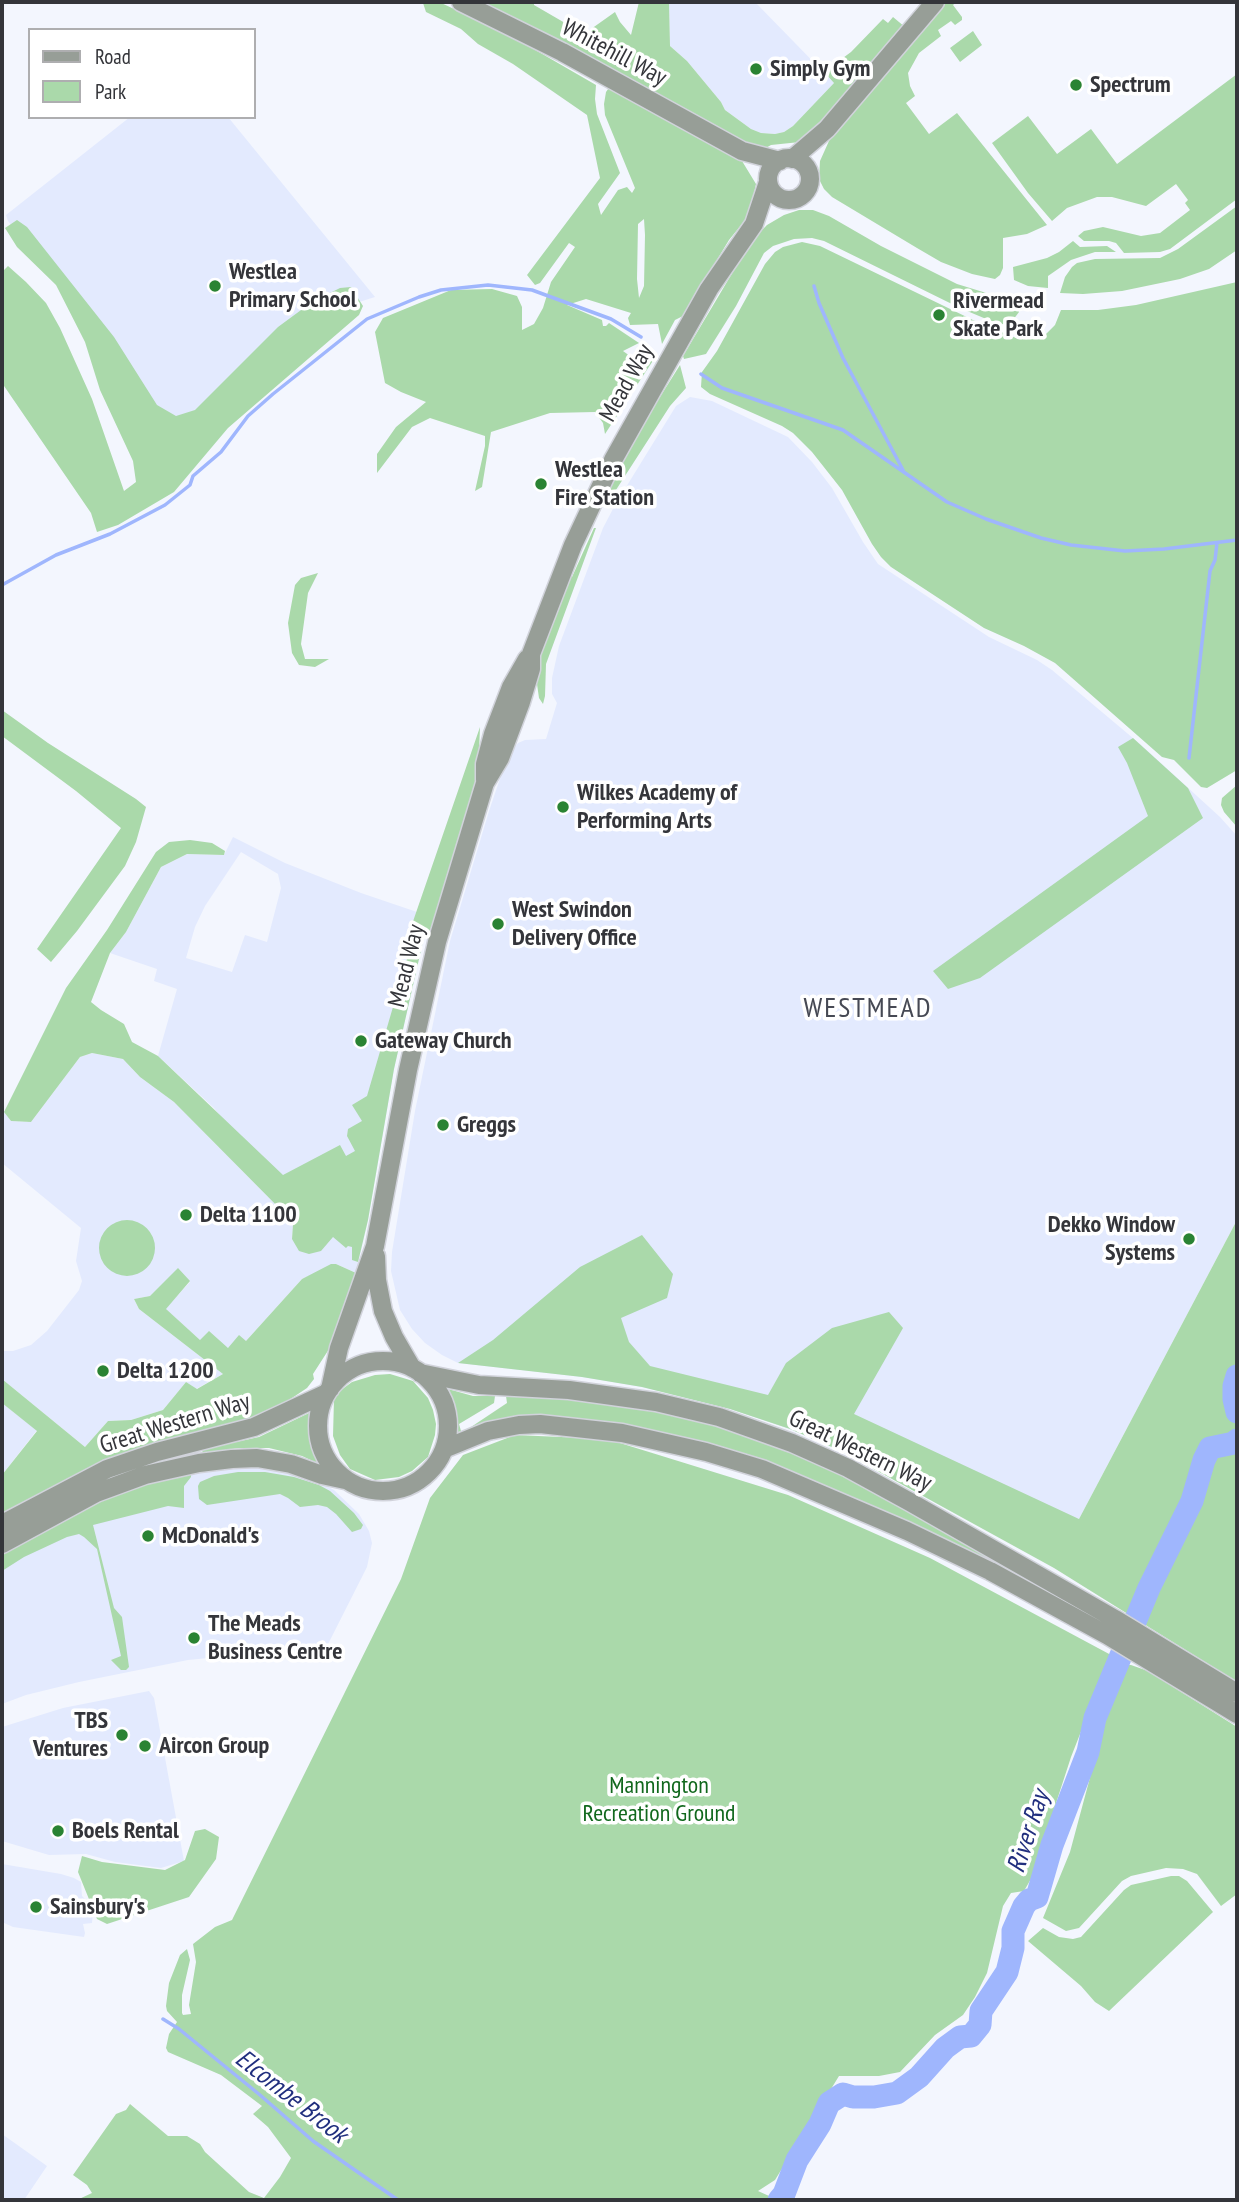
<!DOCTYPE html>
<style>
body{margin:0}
#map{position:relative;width:1239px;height:2202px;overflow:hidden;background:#f3f6fe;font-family:"PT Sans Narrow",sans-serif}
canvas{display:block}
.frame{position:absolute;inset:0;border:4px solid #34353a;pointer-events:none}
.legend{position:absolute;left:28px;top:28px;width:228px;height:91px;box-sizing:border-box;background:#fff;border:2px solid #aeaeb0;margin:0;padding:9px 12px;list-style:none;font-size:21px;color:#34353a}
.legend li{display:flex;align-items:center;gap:14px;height:35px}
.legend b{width:35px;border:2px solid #aeaeb0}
</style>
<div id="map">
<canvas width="1239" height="2202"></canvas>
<div class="frame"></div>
<ul class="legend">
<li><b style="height:9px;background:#979e97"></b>Road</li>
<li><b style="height:19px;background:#aad9aa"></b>Park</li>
</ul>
</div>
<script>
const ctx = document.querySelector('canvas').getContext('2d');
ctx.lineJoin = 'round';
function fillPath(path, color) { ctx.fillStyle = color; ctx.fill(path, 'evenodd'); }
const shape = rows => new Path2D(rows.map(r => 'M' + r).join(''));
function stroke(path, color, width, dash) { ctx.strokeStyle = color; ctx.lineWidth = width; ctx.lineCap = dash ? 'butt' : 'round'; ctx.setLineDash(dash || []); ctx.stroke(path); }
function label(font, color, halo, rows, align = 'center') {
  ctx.font = font + ' "PT Sans Narrow",sans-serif'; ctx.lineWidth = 7; ctx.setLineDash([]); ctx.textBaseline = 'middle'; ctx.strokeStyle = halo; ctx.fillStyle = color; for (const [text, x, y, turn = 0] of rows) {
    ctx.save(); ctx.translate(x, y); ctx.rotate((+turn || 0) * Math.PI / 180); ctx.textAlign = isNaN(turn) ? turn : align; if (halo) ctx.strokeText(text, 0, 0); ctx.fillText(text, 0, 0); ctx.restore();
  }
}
const built = shape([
 [669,2,755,2,834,83,793,126,784,132,775,134,761,133,751,129,725,110,721,102,687,61,670,46],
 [130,117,228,117,375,297,359,302,155,467,80,315,8,221,6,215],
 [690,397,712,401,788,437,812,462,832,488,863,542,878,564,989,637,1037,660,1052,670,1140,744,1220,817,1237,836,1237,1220,1079,1519,841,1451,790,1429,730,1409,642,1387,582,1377,458,1363,442,1355,425,1343,412,1329,400,1310,391,1271,392,1252,415,1111,450,941,489,811,508,755,518,743,525,740,546,739,557,703,552,694,552,678,559,646,603,528,615,505,676,406],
 [233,837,285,863,361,893,417,912,410,933,424,937,394,1069,368,1220,356,1273,336,1264,302,1279,246,1341,228,1348,200,1340,165,1309,190,1282,178,1269,150,1296,134,1299,139,1309,223,1374,196,1389,186,1382,163,1410,131,1420,108,1421,85,1447,2,1379,2,1351,13,1351,31,1345,47,1331,79,1290,82,1281,76,1261,81,1228,2,1163,2,1116,4,1112,11,1121,31,1122,80,1057,92,1053,123,1059,140,1077,174,1102,285,1214,293,1224,292,1239,321,1251,214,1108,158,1056,177,989,154,981,157,969,110,953,126,932,161,867,187,854,224,855],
 [241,852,278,874,281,888,267,942,245,935,232,972,186,958,195,927,205,906],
 [2,1403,37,1430,2,1475],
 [242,1463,307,1476,334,1490,359,1514,369,1531,372,1543,367,1567,322,1656,305,1658,277,1653,259,1653,188,1660,79,1682,26,1695,2,1704,2,1552,173,1474],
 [149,1691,154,1698,184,1861,161,1868,115,1862,86,1854,49,1855,2,1841,2,1727,63,1708],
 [2,1864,61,1874,74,1878,81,1882,82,1896,85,1899,85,1910,93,1911,92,1923,83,1924,85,1933,84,1937,13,1927,2,1922],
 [2,2134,47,2166,24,2200,2,2200]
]);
const green = shape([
 [419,2,439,2,506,33,596,85,595,99,597,114,620,173,598,204,601,215,618,190,627,187,632,193,635,188,605,115,604,104,606,92,611,85,742,161,756,184,751,208,746,219,729,240,683,316,675,320,662,344,658,324,630,325,628,318,631,313,586,299,567,305,602,320,603,326,606,326,609,323,639,343,623,351,634,359,656,356,605,434,603,423,595,412,550,413,491,432,482,487,475,491,485,446,485,436,430,418,412,427,377,473,377,454,396,427,426,402,401,392,385,383,375,332,383,318,451,290,492,289,517,296,522,307,522,330,534,324,543,308,551,282,575,247,569,243,540,283,535,285,527,275,600,178,587,115,513,64,478,44,461,29,426,12,423,3],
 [644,219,645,235,644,286,639,298,637,279,638,224],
 [479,2,534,2,534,5,584,34,615,12,620,22,631,35,639,2,669,2,670,46,687,61,721,102,725,110,751,129,761,133,775,134,784,132,793,126,834,83,824,72,851,52,883,19,888,23,893,17,905,27,817,130,800,142,771,145,764,149,752,147,731,138,700,117,638,83],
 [946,2,956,2,953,5,962,17,962,20,955,25,951,21,938,30,941,36,919,53,908,73,910,86,915,96,906,103,929,134,957,113,1047,225,1027,234,1003,238,1003,268,1000,275,995,279,972,274,941,262,917,248,832,197,824,189,819,179,820,161,833,132],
 [973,31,982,45,960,62,950,48],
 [1237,74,1237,199,1170,249,1160,252,1124,253,1116,243,1109,241,1084,241,1078,236,1084,231,1103,227,1141,236,1160,233,1190,210,1185,203,1188,200,1176,184,1146,206,1112,197,1097,197,1067,208,1052,221,1028,193,992,143,1028,116,1057,154,1091,129,1117,164],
 [1237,206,1237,250,1209,269,1180,279,1122,291,1083,294,1060,293,1065,277,1072,267,1077,263,1095,259,1160,258,1178,249],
 [799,210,813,210,829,216,881,246,957,284,1019,303,1019,312,1013,320,1007,324,998,324,960,308,824,241,812,238,794,239,773,246,764,253,736,306,706,354,684,359,683,356,737,265,758,234,767,225,784,215],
 [17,220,27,227,114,337,157,405,176,416,195,410,278,327,312,302,340,288,351,287,363,306,359,315,228,428,174,492,118,525,97,532,91,513,2,383,2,272,8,266,26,282,46,303,60,328,92,399,124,491,136,482,133,461,100,390,85,342,56,285,17,247,5,228],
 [1073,241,1080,247,1107,246,1116,252,1095,252,1071,260,1048,276,1048,288,1028,286,1014,280,1013,267,1047,258,1059,252],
 [802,242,820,246,975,321,1016,338,1026,339,1042,338,1055,325,1061,310,1098,310,1136,305,1237,282,1237,770,1207,788,1201,787,1174,760,1162,757,1055,663,1024,646,984,628,891,567,881,557,872,544,842,490,812,452,793,433,782,426,710,394,701,387,702,372,717,351,765,264,775,252,783,247],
 [680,365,686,388,670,406,605,507,601,505,650,407,653,408],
 [594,528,596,528,546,664,545,696,543,704,539,698,537,684,535,684,539,654,569,576,572,577],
 [318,573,308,593,301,644,305,659,329,659,315,667,299,665,292,653,288,623,295,585,301,578],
 [2,710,48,743,136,799,146,807,136,842,125,866,77,931,51,962,37,949,121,828,76,791,2,736],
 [480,727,478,776,433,933,424,937,394,1069,368,1220,358,1262,352,1260,352,1247,348,1246,346,1248,333,1237,321,1251,309,1254,299,1251,292,1239,293,1224,285,1214,174,1102,140,1077,123,1059,92,1053,80,1057,31,1122,11,1121,4,1112,66,988,107,930,156,852,169,842,190,840,212,843,225,851,224,855,187,854,161,867,126,932,110,953,91,1002,101,1010,124,1024,132,1042,158,1056,283,1175,340,1145,346,1156,355,1151,347,1136,348,1129,362,1121,352,1105,367,1096,414,935,409,933],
 [1133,738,1188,788,1203,818,980,978,948,989,933,971,1148,816,1127,763,1118,747],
 [1237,785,1237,827,1224,812,1221,805,1222,798],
 '99 1248a28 28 0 1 1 56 0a28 28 0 1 1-56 0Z',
 [1237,1220,1237,1682,1054,1568,841,1451,790,1429,730,1409,642,1387,582,1377,458,1363,493,1340,580,1267,642,1235,673,1274,667,1298,621,1318,629,1342,650,1366,768,1395,786,1363,832,1328,889,1312,903,1328,854,1414,1079,1519],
 [331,1264,336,1264,356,1273,355,1280,331,1346,313,1374,314,1379,307,1388,286,1402,240,1423,2,1516,2,1475,37,1431,2,1403,2,1379,85,1447,108,1421,131,1420,163,1410,186,1382,197,1389,223,1374,139,1309,134,1299,150,1296,178,1268,190,1281,166,1309,200,1340,209,1331,228,1348,239,1335,246,1341,302,1279],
 [390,1374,413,1381,428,1398,433,1410,436,1424,435,1435,428,1457,412,1471,399,1477,375,1480,350,1469,340,1455,333,1436,334,1399,337,1393,352,1382,375,1375],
 [448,1389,473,1396,495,1396,494,1403,459,1424,461,1431,457,1433,456,1413],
 [506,1396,549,1398,620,1405,672,1414,742,1432,774,1444,857,1480,1112,1625,1110,1628,936,1537,633,1429,594,1421,553,1416,518,1416,471,1427,507,1403],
 [309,1413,309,1436,314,1454,319,1464,302,1456,269,1448,239,1448,202,1453,203,1449,259,1437],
 [515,1435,607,1439,788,1495,930,1558,1111,1655,1071,1757,1032,1877,1024,1891,1011,1893,1003,1906,987,1973,975,1997,963,2015,935,2035,900,2072,879,2076,839,2076,775,2180,758,2191,778,2200,77,2200,92,2193,87,2185,73,2175,116,2114,126,2110,130,2104,168,2136,187,2136,200,2144,205,2152,249,2192,264,2198,280,2177,291,2158,268,2127,253,2114,262,2106,221,2075,168,2052,166,2048,169,2034,177,2022,167,2011,166,2006,169,1983,180,1955,187,1949,190,1960,182,1995,182,2013,183,2015,191,2014,189,2005,196,1962,193,1944,215,1927,232,1920,401,1579,430,1498,463,1455],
 [238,1472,265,1472,294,1477,319,1485,330,1491,354,1513,363,1525,361,1529,352,1532,336,1514,327,1507,318,1505,300,1507,288,1498,280,1494,207,1505,199,1499,198,1486,200,1482,214,1476],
 [191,1473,191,1477,184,1486,184,1508,168,1506,93,1525,114,1608,122,1617,129,1667,126,1670,121,1670,111,1660,121,1656,97,1549,84,1537,79,1534,67,1537,24,1557,2,1571,2,1552,81,1508,130,1487],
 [1123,1665,1131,1665,1148,1671,1237,1727,1237,1894,1221,1906,1197,1874,1183,1869,1166,1868,1131,1876,1122,1881,1079,1928,1066,1931,1043,1918,1070,1852,1113,1692],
 [205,1829,219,1837,216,1859,189,1897,107,1924,97,1919,78,1872,82,1856,102,1862,165,1870,185,1860,195,1831],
 [1171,1876,1179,1876,1187,1881,1213,1912,1109,2011,1095,2002,1081,1986,1028,1941,1043,1928,1059,1937,1073,1939,1081,1937,1124,1890,1131,1885]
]);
const stream = shape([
 [814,286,819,303,843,358,903,470],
 [701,374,722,388,843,430,947,502,986,519,1041,538,1071,545,1125,551,1164,549,1237,540],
 [2,585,56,555,110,534,165,505,190,485,193,476,221,452,248,416,273,394,367,319,419,297,441,290,488,285,532,290,611,319,641,337],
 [1189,758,1210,571,1215,560,1217,543],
 [163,2019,179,2029,260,2095,313,2141,398,2200]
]);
const river = shape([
 [1237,1376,1234,1386,1234,1399,1237,1412],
 [779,2200,784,2194,797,2160,820,2124,829,2103,843,2094,853,2097,874,2097,897,2093,919,2077,945,2048,960,2037,971,2036,980,2025,981,2011,1007,1972,1013,1948,1013,1931,1024,1906,1029,1900,1037,1897,1052,1845,1088,1752,1095,1718,1149,1588,1192,1501,1204,1460,1210,1448,1234,1443,1237,1440]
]);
const secondary = shape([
 [461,2,562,52,742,151,780,161],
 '768 179a21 21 0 1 1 42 0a21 21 0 1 1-42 0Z',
 [792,159,827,129,935,2],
 [485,780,485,764,493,734,511,687,527,659],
 [376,1256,377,1280,383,1311,394,1337,412,1368],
 '318 1426a65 65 0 1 1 130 0a65 65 0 1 1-130 0Z',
 [420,1373,479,1385,569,1390,656,1402,719,1417,792,1443,848,1468,910,1502,1115,1619,1237,1693],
 [330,1389,339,1348,375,1246,408,1070,437,942,485,783,500,758,521,702,531,669,531,654,573,545,613,460,709,289,754,224,768,182],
 [444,1449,488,1431,519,1425,540,1424,622,1433,706,1452,762,1469,907,1531,990,1571,1107,1635,1237,1714],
 [2,1524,107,1469,157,1452,254,1427,327,1393],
 [2,1544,96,1493,145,1475,199,1463,232,1459,257,1458,291,1464,322,1475,345,1480]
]);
const markers = [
 [756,69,7,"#2a8333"],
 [1076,85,7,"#2a8333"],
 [215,286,7,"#2a8333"],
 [939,315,7,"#2a8333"],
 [541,484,7,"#2a8333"],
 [563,807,7,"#2a8333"],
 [498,924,7,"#2a8333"],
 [361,1041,7,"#2a8333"],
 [443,1125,7,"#2a8333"],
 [186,1215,7,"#2a8333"],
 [1189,1239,7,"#2a8333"],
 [103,1371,7,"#2a8333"],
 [148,1536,7,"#2a8333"],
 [194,1638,7,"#2a8333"],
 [122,1735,7,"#2a8333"],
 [145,1746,7,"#2a8333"],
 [58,1831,7,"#2a8333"],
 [36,1907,7,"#2a8333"]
];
const streetNames = [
 ["Whitehill Way",614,53,28],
 ["Mead Way",627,383,-61],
 ["Mead Way",407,966,-76],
 ["Great Western Way",175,1424,-17],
 ["Great Western Way",860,1451,26]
];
const poiNames = [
 ["Simply Gym",770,69],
 ["Spectrum",1090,85],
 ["Westlea",229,272],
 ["Primary School",229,300],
 ["Rivermead",953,301],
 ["Skate Park",953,329],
 ["Westlea",555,470],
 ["Fire Station",555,498],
 ["Wilkes Academy of",577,793],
 ["Performing Arts",577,821],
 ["West Swindon",512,910],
 ["Delivery Office",512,938],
 ["Gateway Church",375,1041],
 ["Greggs",457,1125],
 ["Delta 1100",200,1215],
 ["Dekko Window",1175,1225,"right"],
 ["Systems",1175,1253,"right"],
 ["Delta 1200",117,1371],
 ["McDonald's",162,1536],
 ["The Meads",208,1624],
 ["Business Centre",208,1652],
 ["TBS",108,1721,"right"],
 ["Ventures",108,1749,"right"],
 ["Aircon Group",159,1746],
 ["Boels Rental",72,1831],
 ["Sainsbury's",50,1907]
];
const parkNames = [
 ["Mannington",659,1786],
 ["Recreation Ground",659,1814]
];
const waterNames = [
 ["River Ray",1029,1832,-72],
 ["Elcombe Brook",291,2097,38]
];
const quarterNames = [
 ["WESTMEAD",868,1009]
];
fillPath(built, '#e3eafe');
fillPath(green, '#aad9aa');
stroke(stream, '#9fb6fd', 3.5);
stroke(river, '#9fb6fd', 23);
stroke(secondary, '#d1d3db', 21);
stroke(secondary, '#979e97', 18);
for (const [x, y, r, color] of markers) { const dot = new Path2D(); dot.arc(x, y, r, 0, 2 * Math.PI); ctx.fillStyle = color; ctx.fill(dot); stroke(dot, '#fff', 2.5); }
label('24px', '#34353a', '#fff', streetNames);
label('bold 24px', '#34353a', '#fff', poiNames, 'left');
label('24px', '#11681d', '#fff', parkNames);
label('italic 26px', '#212f7e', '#fff', waterNames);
ctx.letterSpacing = '2px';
label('28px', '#464954', '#fff', quarterNames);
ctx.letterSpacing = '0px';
</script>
